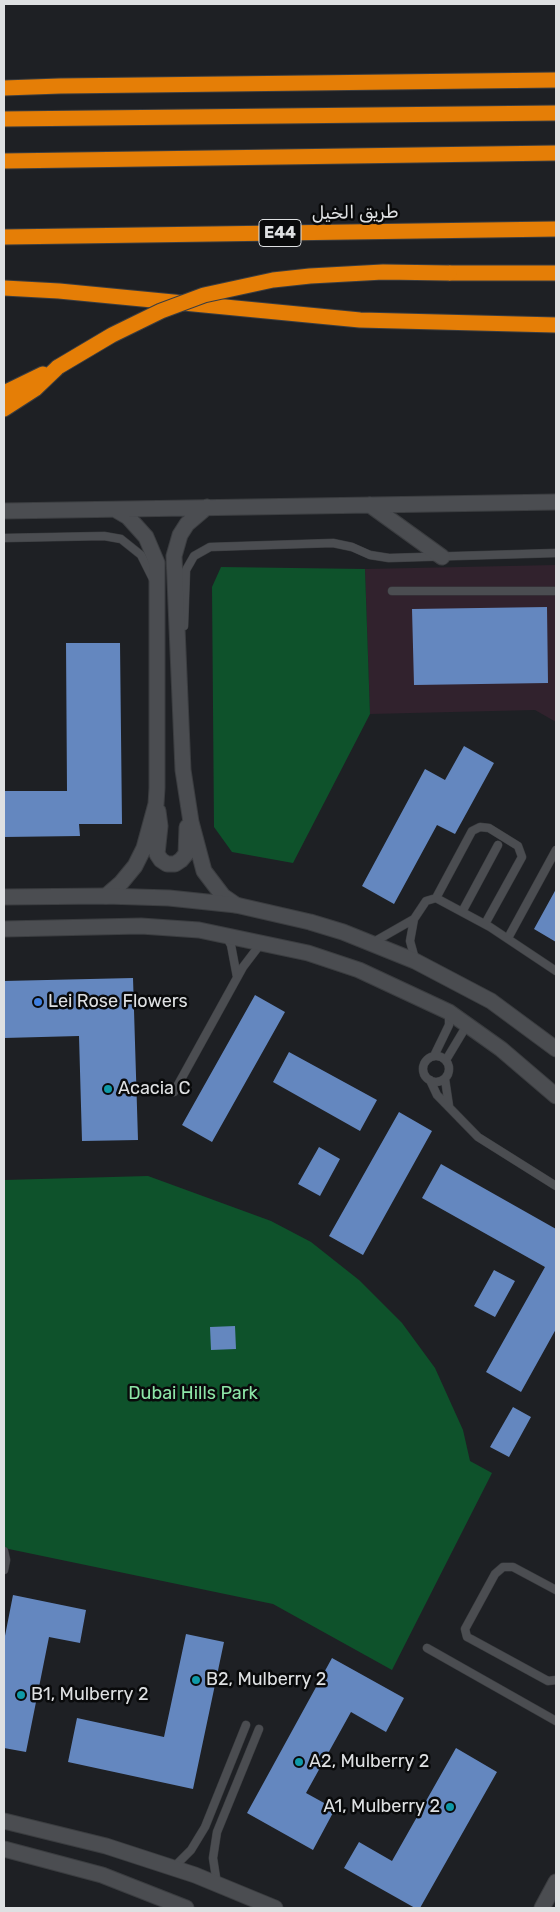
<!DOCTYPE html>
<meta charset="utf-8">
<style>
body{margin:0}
#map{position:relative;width:560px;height:1912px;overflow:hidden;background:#1e2024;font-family:Rubik,sans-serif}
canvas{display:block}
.frame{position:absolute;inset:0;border:5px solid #dee0e2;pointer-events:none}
</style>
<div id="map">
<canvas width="560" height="1912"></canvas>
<div class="frame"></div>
</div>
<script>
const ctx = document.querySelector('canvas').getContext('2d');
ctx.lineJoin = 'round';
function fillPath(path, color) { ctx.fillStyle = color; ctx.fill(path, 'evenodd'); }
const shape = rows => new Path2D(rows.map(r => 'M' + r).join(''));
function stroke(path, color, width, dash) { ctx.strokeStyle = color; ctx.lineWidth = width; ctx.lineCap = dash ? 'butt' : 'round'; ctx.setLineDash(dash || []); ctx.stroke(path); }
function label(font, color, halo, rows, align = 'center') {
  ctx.font = font + ' Rubik,Cairo,sans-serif'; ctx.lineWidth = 5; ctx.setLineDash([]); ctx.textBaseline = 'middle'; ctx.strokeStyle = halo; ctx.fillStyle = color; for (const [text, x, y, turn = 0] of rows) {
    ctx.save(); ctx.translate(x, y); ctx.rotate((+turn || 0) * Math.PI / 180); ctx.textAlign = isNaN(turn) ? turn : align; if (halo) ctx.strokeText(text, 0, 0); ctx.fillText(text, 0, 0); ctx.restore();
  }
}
const commercial = shape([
 [556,565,556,722,535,710,370,714,365,569]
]);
const green = shape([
 [221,567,365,569,370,714,293,863,232,852,214,827,212,587],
 [148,1176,271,1221,311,1242,359,1280,402,1323,435,1368,463,1430,470,1461,492,1473,392,1670,273,1604,4,1548,4,1180]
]);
const building = shape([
 [547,607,548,683,414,685,412,609],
 [66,643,120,643,122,824,79,824,80,836,4,837,4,791,67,791],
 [464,746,494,763,455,834,437,825,394,904,362,886,425,769,445,780],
 [556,889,556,942,534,929],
 [133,978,138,1140,82,1141,79,1036,4,1038,4,981],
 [255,995,285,1012,212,1142,182,1125],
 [289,1052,377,1100,360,1131,273,1082],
 [399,1112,432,1131,363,1255,329,1236],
 [319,1147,340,1159,320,1196,298,1184],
 [441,1164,556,1229,556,1329,521,1392,486,1372,545,1267,422,1198],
 [494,1270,515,1281,495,1317,474,1306],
 [235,1326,236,1349,211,1350,210,1327],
 [513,1407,531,1417,509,1457,490,1447],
 [13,1595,86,1610,80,1643,49,1637,26,1752,4,1748,4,1641],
 [186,1634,224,1642,193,1789,68,1762,77,1718,164,1737],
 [332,1658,404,1698,386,1732,351,1712,306,1793,335,1809,313,1850,247,1813],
 [456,1748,497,1772,420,1908,415,1908,344,1868,359,1842,392,1861]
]);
const service = shape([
 [4,538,104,536,121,539,141,555,153,579],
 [392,591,556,591],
 [184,626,186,570,194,556,210,547,333,543,352,547,370,555,389,558,556,553],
 [436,898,472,831,480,827,489,828,518,846,522,857,485,924],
 [462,912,498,845],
 [226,936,231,945,237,977],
 [508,938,556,850],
 [372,943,414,919],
 [415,959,410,941,414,919,426,901,436,898,490,927,556,971],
 [434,1056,449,1025,449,1014],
 '423 1069a13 13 0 1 1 26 0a13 13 0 1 1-26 0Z',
 [446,1060,467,1025],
 [445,1079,449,1106],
 [430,1080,437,1095,478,1137,556,1186],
 [174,1092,243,967,262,942],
 [4,1551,6,1560,4,1570],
 [556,1590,513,1567,503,1567,495,1574,465,1629,467,1637,471,1639,548,1681,556,1680],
 [427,1648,556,1721],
 [173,1868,191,1850,205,1827,246,1725],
 [217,1884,213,1858,217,1832,259,1729]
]);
const minor = shape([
 [370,505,442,557],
 [207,507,187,524,180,535,174,556,183,770,191,822,204,871,223,896,236,905],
 [4,511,556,502],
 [158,811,160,826,157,854,161,860,167,864,175,864,181,860,186,854,187,827],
 [106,896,121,883,135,866,144,848,156,804,157,788,157,563,146,537,128,517,116,510]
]);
const tertiary = shape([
 [4,1821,106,1846,195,1875,275,1908],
 [4,1849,102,1875,186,1908],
 [542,1908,556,1882]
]);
const secondary = shape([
 [4,897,106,896,169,898,236,905,310,922,343,932,415,961,491,1001,556,1049],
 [4,929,141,926,199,930,308,953,359,970,449,1012,501,1049,556,1096]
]);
const motorway = shape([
 [4,88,60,86,556,80],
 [4,119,556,113],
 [4,161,556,153],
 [4,237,556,229],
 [449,273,556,273],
 [4,288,59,291,360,320,556,325],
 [4,393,43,374],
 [4,409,35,389,58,367]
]);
const motorwayBridge = shape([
 [58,367,112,335,161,311,204,295,273,280,310,276,383,272,449,273]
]);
const markers = [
 [38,1002,5,"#3f7fe0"],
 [108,1089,5,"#0f9aa8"],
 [196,1680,5,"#0f9aa8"],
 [21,1695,5,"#0f9aa8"],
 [299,1762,5,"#0f9aa8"],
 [450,1807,5,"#0f9aa8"]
];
const shields = [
 [280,233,42]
];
const shieldNames = [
 ["E44",280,233]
];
const streetNames = [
 ["طريق الخيل",355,213,-1]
];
const poiNames = [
 ["Lei Rose Flowers",48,1002],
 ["Acacia C",118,1089],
 ["B2, Mulberry 2",206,1680],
 ["B1, Mulberry 2",31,1695],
 ["A2, Mulberry 2",309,1762],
 ["A1, Mulberry 2",440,1807,"right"]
];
const parkNames = [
 ["Dubai Hills Park",193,1394]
];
fillPath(commercial, '#31222d');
fillPath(green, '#0e522b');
fillPath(building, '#6487bf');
stroke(service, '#3b3d40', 9);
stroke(minor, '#3b3d40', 17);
stroke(tertiary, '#3b3d40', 17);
stroke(secondary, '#3b3d40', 17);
stroke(motorway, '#3b3d40', 17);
stroke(service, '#4b4d51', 8);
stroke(minor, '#4b4d51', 15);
stroke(tertiary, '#4b4d51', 15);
stroke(secondary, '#4b4d51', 15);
stroke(motorway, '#e57e06', 15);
stroke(motorwayBridge, '#3b3d40', 17, []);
stroke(motorwayBridge, '#e57e06', 15);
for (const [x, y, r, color] of markers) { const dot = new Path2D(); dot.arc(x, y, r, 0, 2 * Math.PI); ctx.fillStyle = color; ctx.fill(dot); stroke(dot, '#090a0b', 2); }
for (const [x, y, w] of shields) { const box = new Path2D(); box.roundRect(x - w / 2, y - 13.5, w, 27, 4); ctx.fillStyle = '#090a0b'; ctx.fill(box); stroke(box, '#dee0e2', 1); }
label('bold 16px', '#dee0e2', null, shieldNames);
label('18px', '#dee0e2', '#090a0b', streetNames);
label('18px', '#dee0e2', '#090a0b', poiNames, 'left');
label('18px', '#8de6a7', '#090a0b', parkNames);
</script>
